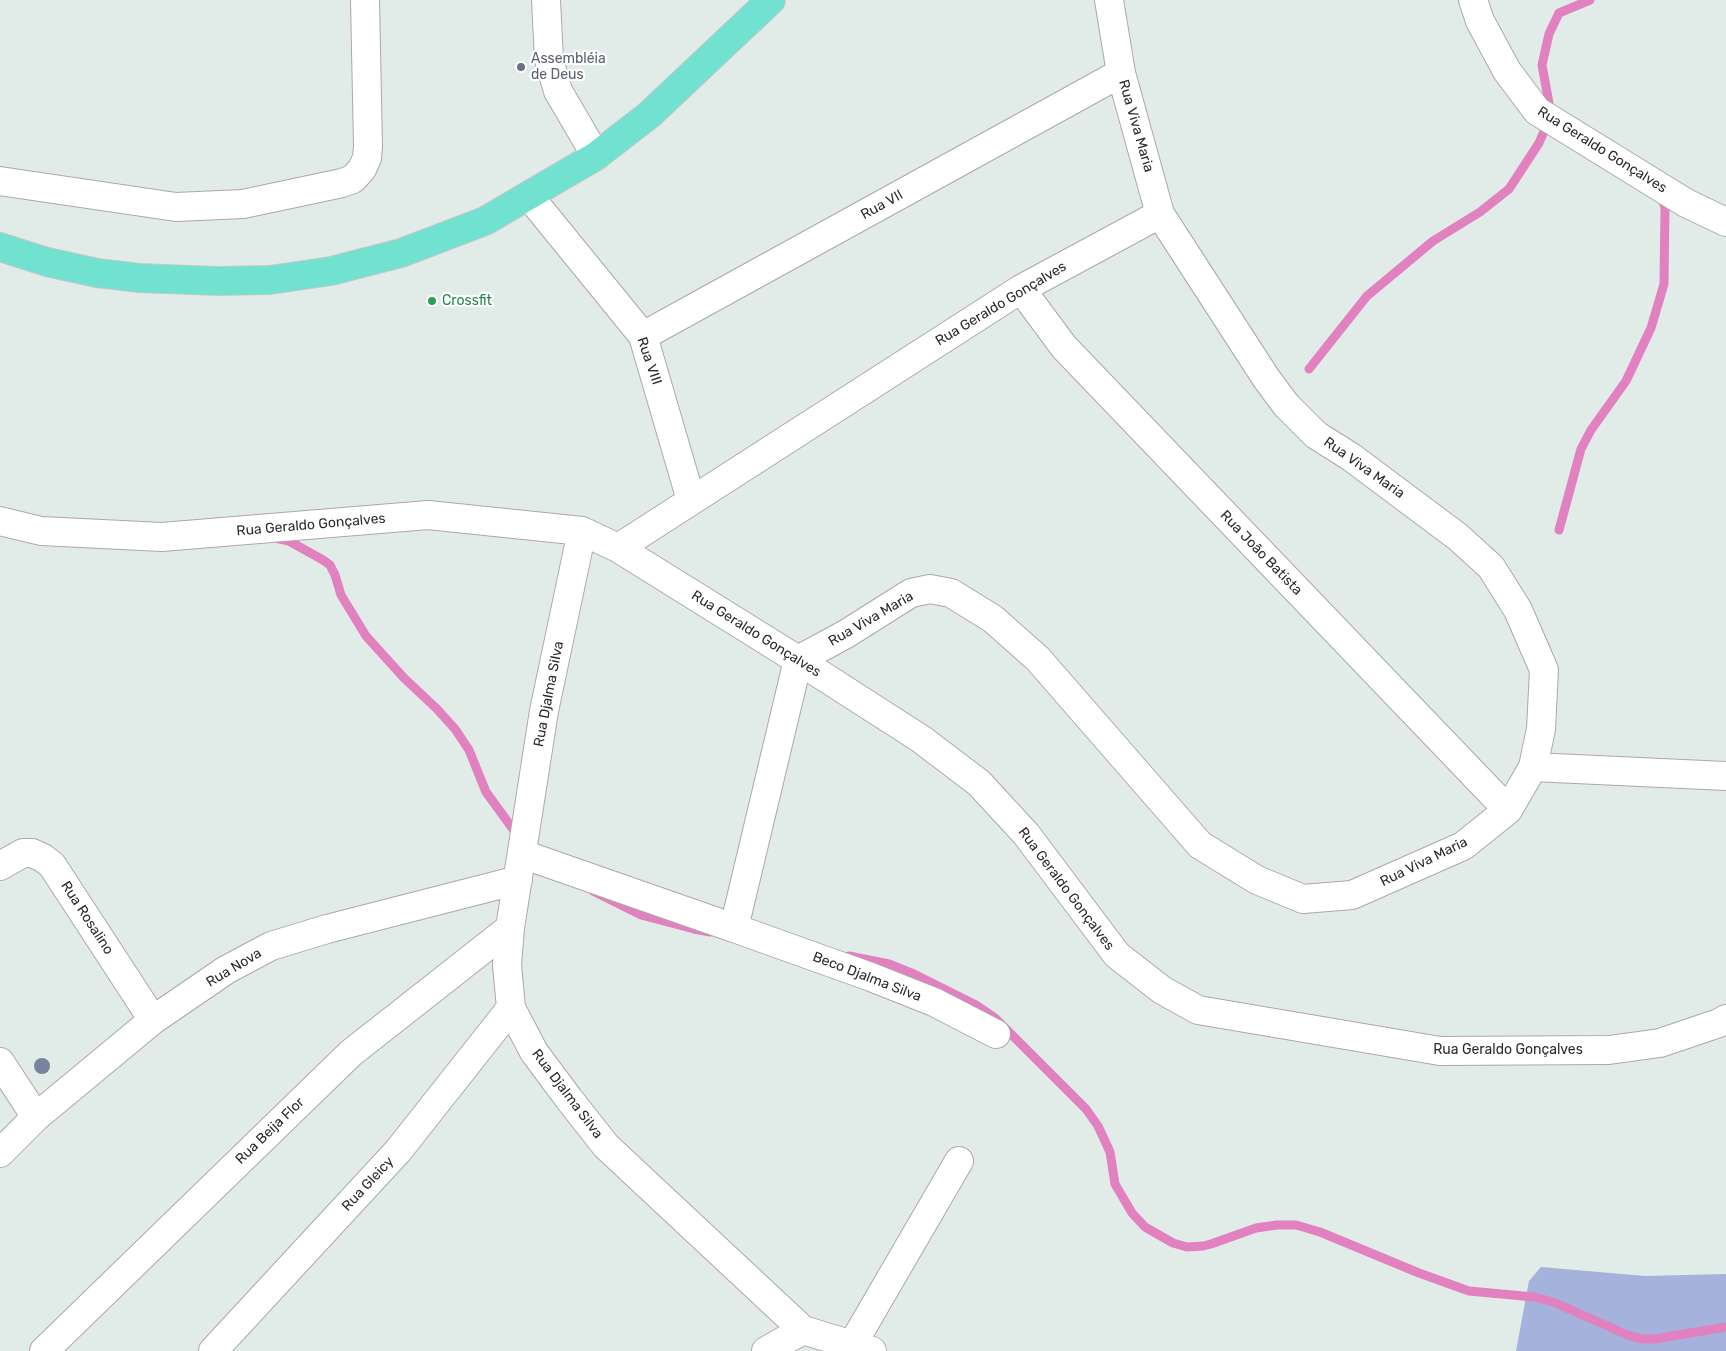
<!DOCTYPE html>
<meta charset="utf-8">
<style>
body{margin:0}
canvas{display:block;background:#e1ece8}
</style>
<canvas width="1726" height="1351"></canvas>
<script>
const ctx = document.querySelector('canvas').getContext('2d');
ctx.lineJoin = 'round';
function fillPath(path, color) { ctx.fillStyle = color; ctx.fill(path, 'evenodd'); }
const shape = rows => new Path2D(rows.map(r => 'M' + r).join(''));
function stroke(path, color, width, dash) { ctx.strokeStyle = color; ctx.lineWidth = width; ctx.lineCap = dash ? 'butt' : 'round'; ctx.setLineDash(dash || []); ctx.stroke(path); }
function label(font, color, halo, rows, align = 'center') {
  ctx.font = font + ' Rubik,sans-serif'; ctx.lineWidth = 4.5; ctx.setLineDash([]); ctx.textBaseline = 'middle'; ctx.strokeStyle = halo; ctx.fillStyle = color; for (const [text, x, y, turn = 0] of rows) {
    ctx.save(); ctx.translate(x, y); ctx.rotate((+turn || 0) * Math.PI / 180); ctx.textAlign = isNaN(turn) ? turn : align; if (halo) ctx.strokeText(text, 0, 0); ctx.fillText(text, 0, 0); ctx.restore();
  }
}
const green = shape([
 [1541,1267,1645,1276,1726,1274,1726,1351,1516,1351,1529,1281]
]);
const stream = shape([
 [1309,369,1367,296,1433,241,1480,212,1509,189,1539,143,1545,129,1549,103,1542,65,1549,34,1559,13,1590,0],
 [1559,530,1581,449,1591,430,1626,381,1651,328,1664,284,1665,208,1661,195],
 [275,538,289,541,323,560,330,565,335,575,341,595,366,636,404,678,437,709,455,729,469,750,486,792,518,836],
 [593,891,641,915,694,929,710,932],
 [849,956,889,964,914,974,976,1005,995,1018,1086,1109,1098,1126,1110,1152,1115,1184,1132,1213,1145,1227,1173,1243,1187,1247,1203,1246,1211,1244,1256,1228,1277,1225,1296,1225,1320,1232,1419,1273,1469,1291,1534,1297,1553,1302,1630,1336,1643,1339,1655,1339,1726,1327]
]);
const minor = shape([
 [546,0,549,60,558,91,596,156],
 [1473,0,1480,21,1507,71,1537,111,1686,203,1726,222],
 [0,181,176,207,243,204,342,183,353,179,362,169,367,158,368,146,365,0],
 [529,196,643,336,691,500],
 [1021,289,1064,347,1508,810],
 [643,336,1121,73],
 [0,521,41,531,162,537,428,515,582,531,618,548,798,660,921,739,979,783,1026,834,1117,955,1162,990,1198,1010,1440,1051,1609,1050,1660,1043,1719,1023,1726,1019],
 [582,531,544,711,510,928,507,965,511,1008,534,1052,569,1099,606,1146,803,1330,872,1351],
 [618,548,1021,289,1160,214],
 [1533,767,1726,776],
 [522,854,734,928,798,660,846,634,911,593,930,589,951,593,993,619,1038,659,1200,845,1257,880,1303,899,1352,895,1463,846,1508,810,1533,767,1541,729,1544,670,1518,610,1491,567,1458,537,1351,457,1316,435,1286,405,1266,378,1160,214,1121,73,1109,0],
 [0,866,23,853,32,853,43,858,52,865,153,1020],
 [734,928,871,977,934,1002,996,1034],
 [0,1062,36,1117],
 [0,1153,36,1117,153,1020,226,970,271,946,327,929,518,880],
 [852,1345,959,1161],
 [44,1351,351,1053,510,928],
 [213,1351,398,1151,511,1008],
 [766,1351,803,1330]
]);
const major = shape([
 [0,247,47,262,97,273,139,278,218,281,270,280,331,271,401,253,485,221,596,156,649,115,771,0]
]);
const trees = [
 [42,1066]
];
const markers = [
 [521,67,5,"#6b7280"],
 [432,301,5,"#2e9e5b"]
];
const worshipNames = [
 ["Assembléia",531,59],
 ["de Deus",531,75]
];
const streetNames = [
 ["Rua Viva Maria",1136,126,74],
 ["Rua Geraldo Gonçalves",1602,150,32],
 ["Rua VII",882,205,-29],
 ["Rua Geraldo Gonçalves",1001,304,-31],
 ["Rua VIII",649,361,71],
 ["Rua Viva Maria",1364,468,35],
 ["Rua Geraldo Gonçalves",311,525,-5],
 ["Rua João Batista",1261,553,46],
 ["Rua Viva Maria",871,619,-30],
 ["Rua Geraldo Gonçalves",756,634,32],
 ["Rua Djalma Silva",549,694,-79],
 ["Rua Viva Maria",1424,862,-26],
 ["Rua Geraldo Gonçalves",1066,889,53],
 ["Rua Rosalino",87,918,57],
 ["Rua Nova",234,968,-31],
 ["Beco Djalma Silva",867,977,21],
 ["Rua Geraldo Gonçalves",1508,1050],
 ["Rua Djalma Silva",567,1094,53],
 ["Rua Beija Flor",270,1131,-44],
 ["Rua Gleicy",368,1184,-47]
];
const leisureNames = [
 ["Crossfit",442,301]
];
fillPath(green, '#a4b2dc');
stroke(stream, '#e181bf', 9);
stroke(minor, '#b0a6a7', 30);
stroke(major, '#c8c8c8', 30);
stroke(minor, '#fff', 28);
stroke(major, '#71e1d0', 28);
ctx.fillStyle = '#79829e';
for (const [x, y] of trees) { ctx.beginPath(); ctx.arc(x, y, 8, 0, 2 * Math.PI); ctx.fill(); }
for (const [x, y, r, color] of markers) { const dot = new Path2D(); dot.arc(x, y, r, 0, 2 * Math.PI); ctx.fillStyle = color; ctx.fill(dot); stroke(dot, '#fff', 2); }
label('14px', '#5b616d', '#fff', worshipNames, 'left');
label('14px', '#2c2c2c', '#fff', streetNames);
label('14px', '#27864d', '#fff', leisureNames, 'left');
</script>
